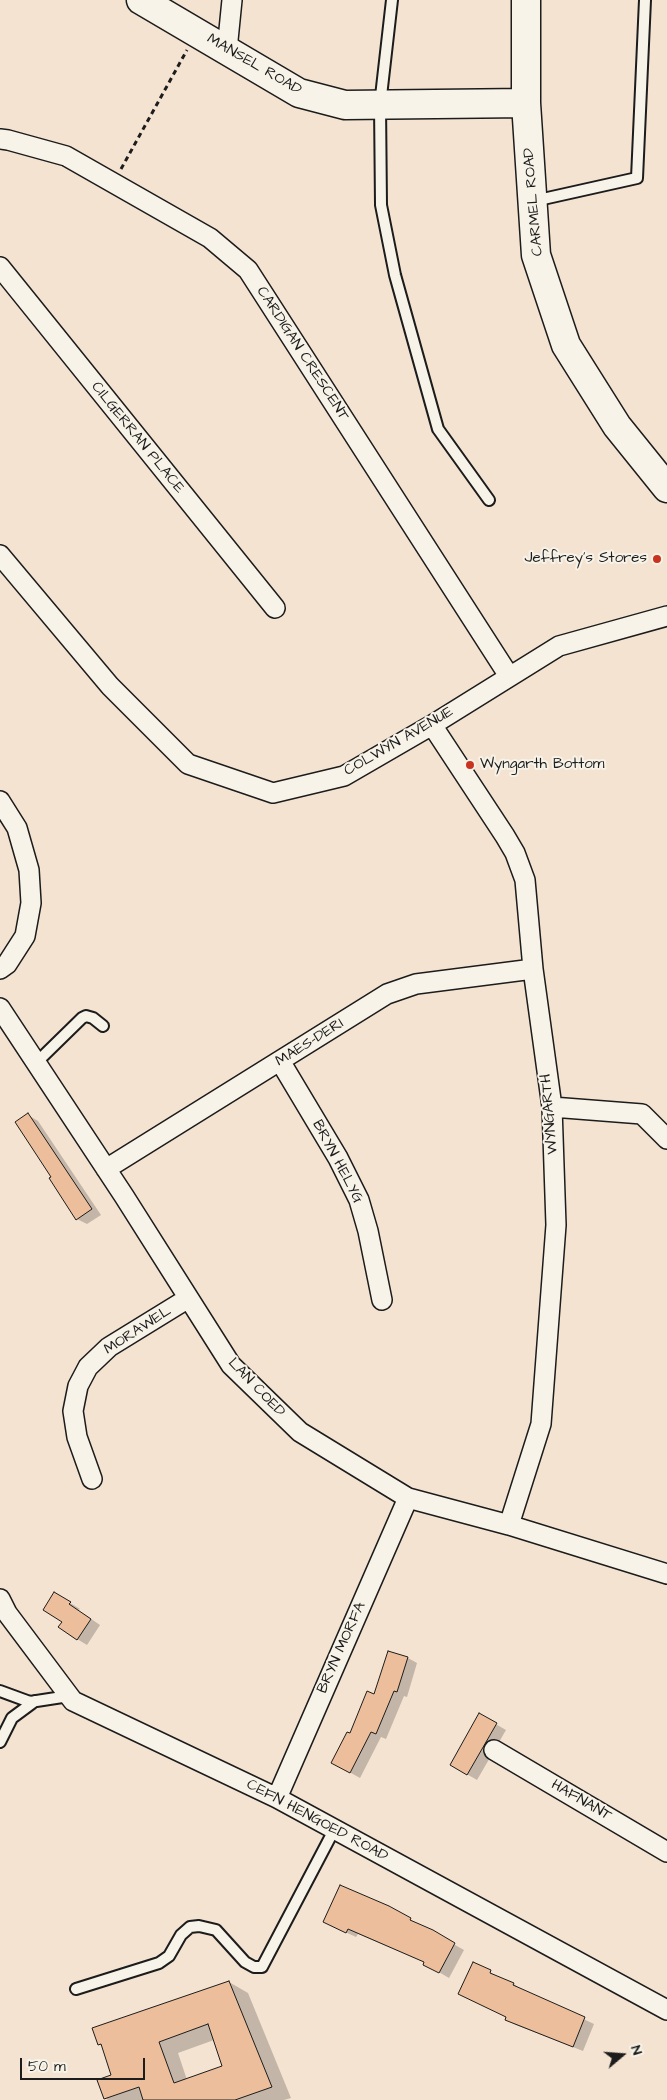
<!DOCTYPE html>
<style>
body{margin:0}
#map{position:relative;width:667px;height:2100px;overflow:hidden;background:#f4e3d1;font-family:"Architects Daughter",sans-serif}
canvas{display:block}
.north{position:absolute;left:597px;top:2030px;width:50px;height:50px;-webkit-text-stroke:4px #f7f3e8;paint-order:stroke;rotate:72deg;font-size:14px;font-weight:700;line-height:20px;text-align:center;color:#1c1c1c}
.north::after{content:'';display:block;margin:auto;width:18px;height:22px;background:#1c1c1c;clip-path:polygon(50% 0,100% 100%,50% 72%,0 100%)}
.scale{position:absolute;left:20px;top:2058px;width:125px;height:22px;box-sizing:border-box;border:2px solid #1c1c1c;border-top:0;padding-left:6px;font-size:15px;line-height:18px;white-space:nowrap;color:#1c1c1c;-webkit-text-stroke:4px #f7f3e8;paint-order:stroke}
</style>
<div id="map">
<canvas width="667" height="2100"></canvas>
<div class="north">N</div>
<div class="scale">50 m</div>
</div>
<script>
const ctx = document.querySelector('canvas').getContext('2d');
ctx.lineJoin = 'round';
function fillPath(path, color) { ctx.fillStyle = color; ctx.fill(path, 'evenodd'); }
const shape = rows => new Path2D(rows.map(r => 'M' + r).join(''));
function stroke(path, color, width, dash) { ctx.strokeStyle = color; ctx.lineWidth = width; ctx.lineCap = dash ? 'butt' : 'round'; ctx.setLineDash(dash || []); ctx.stroke(path); }
function label(font, color, halo, rows, align = 'center') {
  ctx.font = font + ' "Architects Daughter",sans-serif'; ctx.lineWidth = 4; ctx.setLineDash([]); ctx.textBaseline = 'middle'; ctx.strokeStyle = halo; ctx.fillStyle = color; for (const [text, x, y, turn = 0] of rows) {
    ctx.save(); ctx.translate(x, y); ctx.rotate((+turn || 0) * Math.PI / 180); ctx.textAlign = isNaN(turn) ? turn : align; if (halo) ctx.strokeText(text, 0, 0); ctx.fillText(text, 0, 0); ctx.restore();
  }
}
const shadow = shape([
 [28,1115,38,1121,101,1215,87,1224,77,1219],
 [54,1593,80,1609,78,1610,100,1625,87,1645,77,1639,64,1621],
 [408,1658,417,1663,407,1697,404,1696,386,1739,381,1737,360,1778,342,1768,350,1735,375,1695],
 [480,1715,506,1730,477,1780,451,1765],
 [388,1907,464,1950,449,1978,425,1964,426,1963,358,1934,356,1937,334,1927],
 [473,1964,514,1984,523,1991,594,2024,583,2051,516,2025,506,2020,507,2018],
 [229,1982,248,1993,291,2098,284,2100,108,2100,105,2098,113,2076,103,2047,99,2044],
 [214,2040,224,2067,187,2080,178,2053]
]);
const building = shape([
 [28,1113,92,1209,76,1220,49,1178,51,1177,15,1122,28,1113],
 [54,1592,71,1602,69,1604,91,1619,77,1640,58,1627,62,1622,43,1610,54,1592],
 [388,1651,408,1657,397,1692,394,1691,376,1734,371,1732,350,1773,331,1763,347,1732,350,1733,367,1691,374,1694,388,1651],
 [479,1713,497,1723,467,1775,450,1765,479,1713],
 [340,1885,389,1906,411,1918,410,1920,433,1930,455,1943,439,1973,423,1965,424,1962,348,1929,346,1933,323,1922,340,1885],
 [473,1962,491,1970,490,1973,514,1983,513,1985,585,2017,573,2047,505,2020,506,2017,458,1994,473,1962],
 [229,1981,272,2087,235,2100,143,2100,139,2087,104,2099,97,2080,111,2075,101,2044,98,2045,92,2028,229,1981],
 [208,2024,222,2066,174,2083,159,2042,208,2024]
]);
const path = shape([
 [121,169,187,50]
]);
const lane = shape([
 [392,0,380,105,381,205,395,275,438,429,489,500],
 [534,201,637,178,645,0],
 [36,1063,82,1018,86,1016,93,1018,103,1026],
 [0,1691,30,1702,69,1696],
 [0,1742,12,1718,35,1701],
 [76,1989,159,1963,169,1956,181,1935,190,1927,199,1926,216,1930,245,1962,254,1967,262,1967,334,1830]
]);
const street = shape([
 [227,50,232,0],
 [0,139,8,140,66,156,210,238,248,270,509,676],
 [0,267,275,608],
 [0,555,110,686,188,764,273,793,344,776,432,725,559,646,667,616],
 [432,725,505,836,515,853,525,880,533,969,552,1107,556,1225,541,1424,509,1525],
 [0,801,17,828,29,870,31,903,25,936,7,964,0,969],
 [0,1008,124,1196,231,1365,300,1432,408,1498,509,1525,667,1574],
 [280,1061,338,1158,359,1200,368,1231,382,1300],
 [552,1107,642,1114,667,1139],
 [106,1169,387,994,416,984,533,969],
 [92,1479,77,1437,73,1411,78,1386,88,1367,109,1347,187,1299],
 [0,1599,7,1613,73,1701,277,1798,667,2010],
 [494,1750,667,1852],
 [277,1798,408,1498]
]);
const secondary = shape([
 [141,0,299,93,345,105,526,103],
 [526,0,526,103,536,255,566,345,617,426,667,488]
]);
const markers = [
 [657,559,5,"#c8321e"],
 [470,765,5,"#c8321e"]
];
const streetNames = [
 ["MANSEL ROAD",254,65,30],
 ["CARMEL ROAD",534,202,-95],
 ["CARDIGAN CRESCENT",302,354,57],
 ["CILGERRAN PLACE",137,438,51],
 ["COLWYN AVENUE",399,742,-30],
 ["MAES-DERI",310,1043,-32],
 ["WYNGARTH",550,1114,-95],
 ["BRYN HELYG",337,1162,62],
 ["MORAWEL",138,1331,-33],
 ["LAN COED",256,1388,46],
 ["BRYN MORFA",342,1648,-66],
 ["HAFNANT",581,1801,30],
 ["CEFN HENGOED ROAD",317,1821,28]
];
const poiNames = [
 ["Jeffrey's Stores",647,559],
 ["Wyngarth Bottom",480,765,"left"]
];
fillPath(shadow, '#0003');
fillPath(building, '#ecbe9b');
stroke(building, '#1c1c1c', 1);
stroke(lane, '#1c1c1c', 14);
stroke(street, '#1c1c1c', 22);
stroke(secondary, '#1c1c1c', 31);
stroke(path, '#1c1c1c', 3, [5, 4]);
stroke(lane, '#f7f3e8', 10);
stroke(street, '#f7f3e8', 19);
stroke(secondary, '#f7f3e8', 28);
for (const [x, y, r, color] of markers) { const dot = new Path2D(); dot.arc(x, y, r, 0, 2 * Math.PI); ctx.fillStyle = color; ctx.fill(dot); stroke(dot, '#f7f3e8', 2); }
label('15px', '#1c1c1c', '#f7f3e8', streetNames);
label('15px', '#1c1c1c', '#f7f3e8', poiNames, 'right');
</script>
